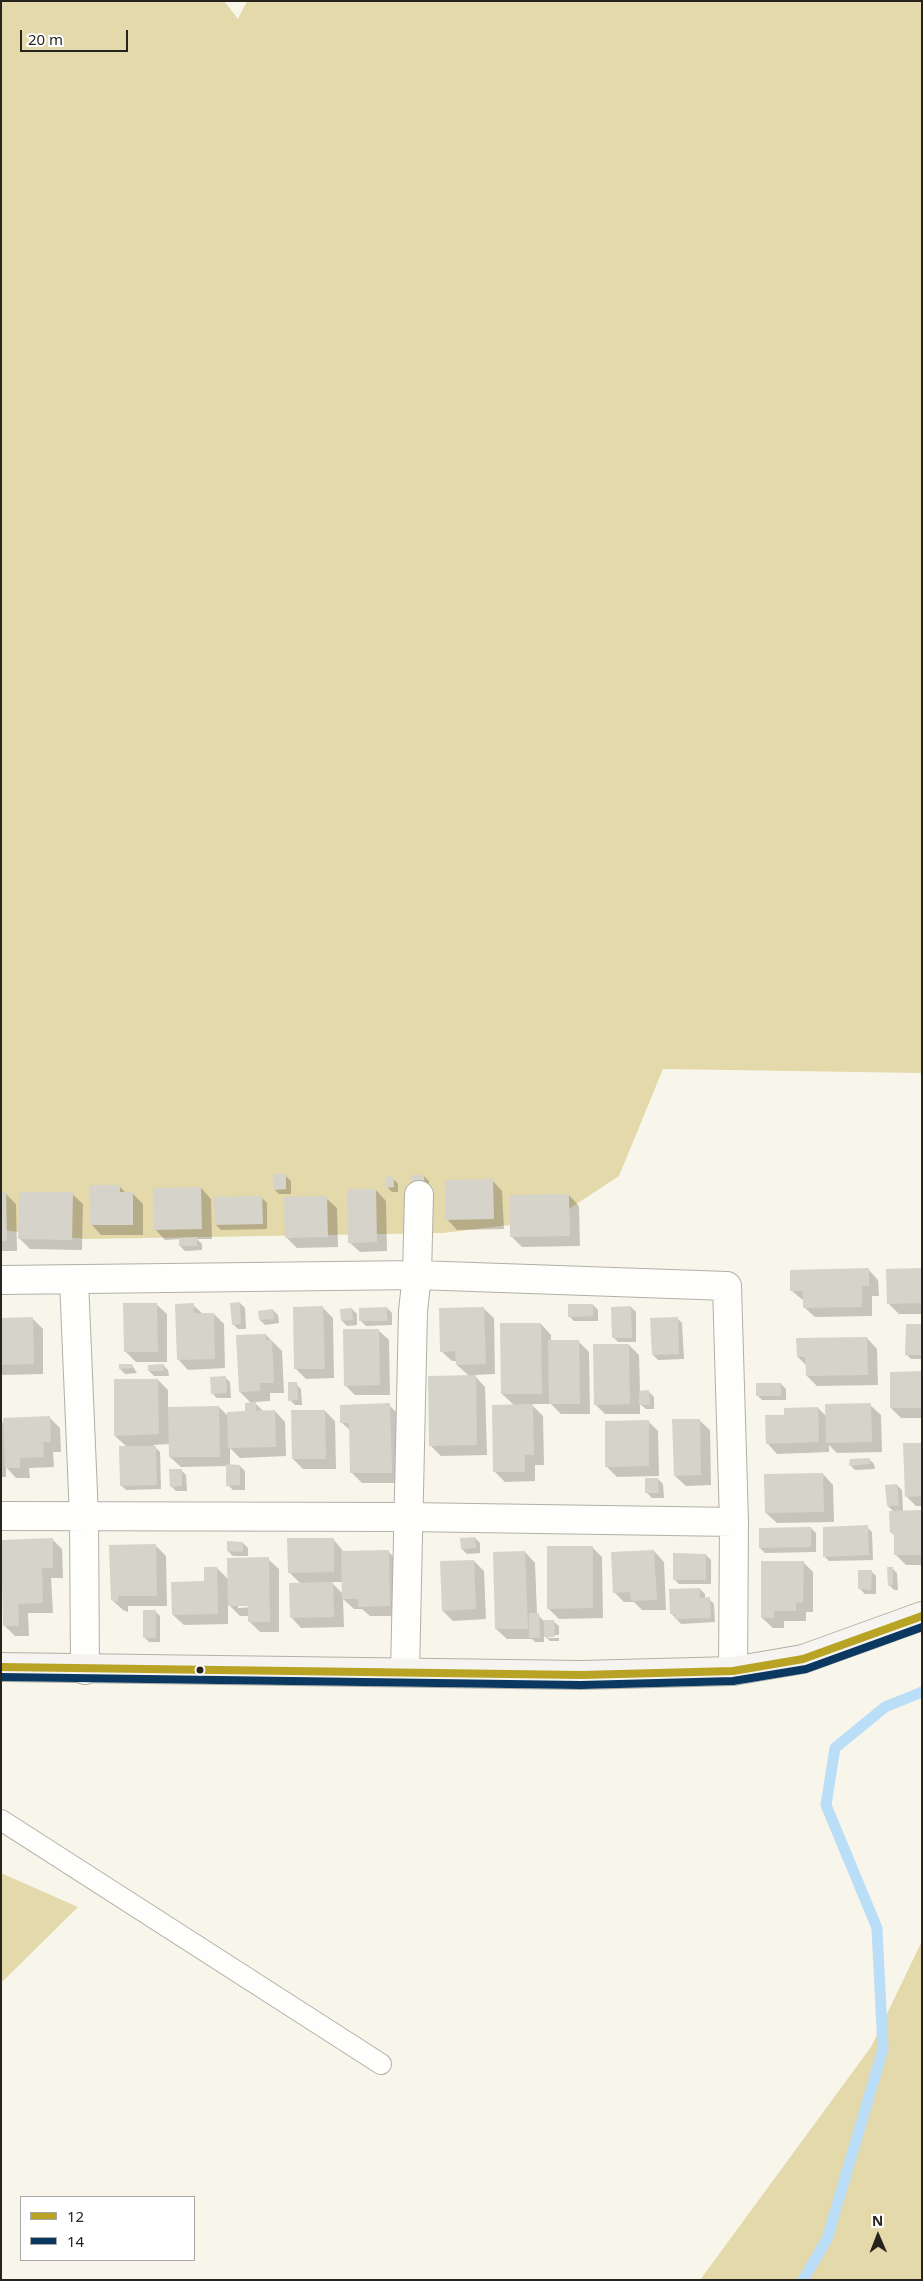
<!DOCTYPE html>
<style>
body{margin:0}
#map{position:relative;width:923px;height:2281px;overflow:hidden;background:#f8f6ea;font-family:"Noto Sans",sans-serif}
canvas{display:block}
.frame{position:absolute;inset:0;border:2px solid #26241c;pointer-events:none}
.legend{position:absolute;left:20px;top:2196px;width:175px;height:65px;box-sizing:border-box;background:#fff;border:1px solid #a8a7a4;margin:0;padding:6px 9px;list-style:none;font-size:15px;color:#26241c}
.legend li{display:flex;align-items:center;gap:10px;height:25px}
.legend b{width:25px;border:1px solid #a8a7a4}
.north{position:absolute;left:853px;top:2211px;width:50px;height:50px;-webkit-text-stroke:4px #fff;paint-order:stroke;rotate:359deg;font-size:14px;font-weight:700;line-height:20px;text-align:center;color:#26241c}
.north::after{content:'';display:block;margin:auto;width:18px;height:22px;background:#26241c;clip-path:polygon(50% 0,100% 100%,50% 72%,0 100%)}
.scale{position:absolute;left:20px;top:30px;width:108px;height:22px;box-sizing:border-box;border:2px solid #26241c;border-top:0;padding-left:6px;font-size:15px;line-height:18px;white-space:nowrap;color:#26241c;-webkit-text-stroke:4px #fff;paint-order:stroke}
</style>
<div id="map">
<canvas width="923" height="2281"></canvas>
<div class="frame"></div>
<ul class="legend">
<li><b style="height:6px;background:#b8a324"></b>12</li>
<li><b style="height:6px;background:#0b3861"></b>14</li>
</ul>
<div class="north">N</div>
<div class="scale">20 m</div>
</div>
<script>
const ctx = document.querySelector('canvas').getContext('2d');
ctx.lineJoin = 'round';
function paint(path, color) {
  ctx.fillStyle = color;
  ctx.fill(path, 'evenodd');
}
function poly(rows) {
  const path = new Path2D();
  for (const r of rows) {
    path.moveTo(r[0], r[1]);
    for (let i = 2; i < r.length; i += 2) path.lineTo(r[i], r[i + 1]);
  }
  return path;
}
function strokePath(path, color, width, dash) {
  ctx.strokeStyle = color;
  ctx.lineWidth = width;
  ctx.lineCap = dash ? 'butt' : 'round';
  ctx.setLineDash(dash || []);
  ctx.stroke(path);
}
paint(poly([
 [1,1,224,1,238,19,247,1,922,1,922,1073,663,1069,619,1176,552,1220,443,1233,86,1239,1,1230],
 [1,1873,78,1907,1,1983],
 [922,1941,922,2280,700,2280,871,2047]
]), '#e4d9aa');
paint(poly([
 [286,1176,291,1181,291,1194,279,1194,274,1189],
 [424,1176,429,1181,429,1197,413,1193],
 [393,1178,398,1184,398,1192,392,1192,387,1187],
 [492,1180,502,1191,504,1229,457,1230,447,1219],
 [119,1186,126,1193,132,1193,143,1204,143,1235,101,1235,91,1224],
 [201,1188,211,1199,212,1239,197,1239,202,1244,202,1250,185,1251,180,1246,180,1239,165,1240,155,1229],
 [376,1190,386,1201,387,1251,360,1252,349,1242],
 [1,1194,6,1194,16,1204,17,1251,1,1251],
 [72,1194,83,1204,82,1250,30,1249,20,1239],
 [569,1195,579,1206,580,1246,522,1247,512,1237],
 [262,1198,267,1203,267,1229,221,1230,216,1225],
 [326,1198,337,1208,338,1247,297,1248,286,1237],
 [868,1269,878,1280,879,1296,872,1296,872,1316,815,1317,804,1307,804,1301,792,1291],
 [922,1269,922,1314,899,1314,889,1304],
 [240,1303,245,1308,246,1329,238,1329,233,1324],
 [156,1304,167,1314,167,1362,136,1362,126,1352],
 [193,1305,203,1314,214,1314,224,1324,225,1368,188,1370,178,1359],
 [593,1305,598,1310,598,1321,574,1321,569,1316],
 [631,1307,636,1312,636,1342,618,1342,613,1337],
 [323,1308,333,1318,334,1378,306,1379,296,1369],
 [387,1308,392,1313,392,1325,366,1326,361,1321],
 [483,1308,494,1318,495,1374,474,1375,485,1387,487,1455,441,1456,431,1446,469,1376,457,1365,457,1361,452,1361,441,1351],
 [352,1309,357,1314,357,1325,347,1326,342,1321],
 [273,1310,278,1315,279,1323,265,1325,260,1320],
 [677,1318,682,1323,684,1359,658,1360,653,1355],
 [1,1319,33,1319,43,1329,43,1374,1,1375],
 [541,1324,551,1335,551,1341,578,1341,589,1352,590,1414,561,1414,551,1404,531,1404,543,1416,544,1465,535,1465,535,1481,505,1482,495,1472,515,1406,502,1394],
 [922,1325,922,1359,911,1359,906,1354],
 [378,1330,389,1340,390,1395,355,1395,345,1385],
 [266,1335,282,1351,284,1393,270,1393,270,1401,254,1402,264,1412,275,1411,285,1422,286,1456,240,1458,230,1448,230,1466,240,1466,245,1471,245,1490,233,1490,228,1485,228,1466,181,1467,170,1457,170,1444,153,1445,160,1452,161,1489,126,1490,121,1485,127,1447,115,1436,158,1380,168,1390,168,1408,219,1407,228,1416,246,1412,252,1404,240,1392],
 [867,1338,877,1349,878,1385,817,1386,807,1376,807,1366,798,1357],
 [629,1345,639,1355,640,1392,649,1392,654,1397,654,1409,646,1409,640,1404,640,1414,605,1414,595,1404],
 [132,1365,137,1373,125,1374,120,1369],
 [163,1365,168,1370,169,1376,154,1376,149,1371],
 [922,1373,922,1418,901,1418,891,1408],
 [225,1377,230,1382,231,1398,217,1398,212,1393],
 [296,1384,301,1389,302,1405,295,1405,290,1400],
 [781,1384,786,1389,786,1400,762,1400,757,1395],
 [389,1405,399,1415,402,1483,362,1483,352,1473,351,1431,341,1422],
 [870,1405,881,1415,882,1452,837,1453,829,1445,829,1452,777,1454,767,1443,786,1416,818,1408,827,1417],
 [325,1411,335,1421,336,1469,303,1469,293,1459],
 [49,1417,60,1428,61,1452,53,1452,54,1467,29,1468,30,1478,16,1478,6,1467,6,1477,1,1477,1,1421,4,1424],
 [699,1420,710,1430,711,1485,686,1486,675,1476],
 [648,1421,658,1431,659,1476,617,1477,607,1467],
 [922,1444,922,1506,916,1506,906,1496],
 [869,1459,874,1464,875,1469,855,1470,850,1465],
 [181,1470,186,1475,187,1491,176,1491,171,1486],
 [823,1474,833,1485,834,1522,777,1523,766,1513],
 [658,1479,663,1484,664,1498,652,1498,647,1493],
 [897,1485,902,1490,903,1511,922,1511,922,1565,906,1565,896,1555,895,1536,891,1532,894,1512,888,1506],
 [867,1527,872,1532,873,1560,829,1561,824,1556],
 [811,1528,816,1533,816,1552,765,1553,760,1548],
 [475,1538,480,1543,480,1553,467,1554,462,1549],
 [52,1539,62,1549,63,1578,51,1578,53,1613,28,1613,29,1636,15,1636,4,1625],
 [333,1539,344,1552,388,1551,398,1562,399,1616,370,1616,362,1609,354,1609,343,1599,344,1627,301,1628,291,1617,301,1584,289,1572],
 [331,1582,343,1582,343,1594],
 [243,1543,248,1548,248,1556,233,1556,228,1551],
 [156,1546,166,1556,167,1606,128,1606,128,1612,123,1610,112,1600],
 [592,1547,602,1557,603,1618,559,1619,548,1608],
 [654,1551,664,1562,666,1610,642,1610,634,1602,624,1602,614,1592],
 [525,1552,535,1563,537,1614,544,1621,553,1621,559,1626,559,1635,548,1635,548,1638,559,1638,559,1641,550,1641,544,1635,544,1642,535,1642,532,1639,507,1639,496,1629],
 [706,1555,711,1560,711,1584,679,1584,674,1579],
 [268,1559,279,1569,279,1632,260,1632,250,1622,250,1616,240,1616,228,1604,228,1624,184,1625,173,1615,217,1568,229,1580],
 [238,1605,255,1605,255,1607,238,1608],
 [474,1561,484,1571,486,1619,453,1621,443,1611],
 [803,1562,813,1572,813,1612,806,1612,806,1621,784,1621,784,1628,773,1628,762,1618],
 [892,1568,897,1573,898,1590,894,1590,889,1585],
 [871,1571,876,1576,876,1594,865,1594,860,1589],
 [700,1589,705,1594,705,1599,709,1599,714,1604,715,1622,681,1624,671,1613],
 [155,1611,160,1616,160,1642,149,1642,144,1637]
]), '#0003');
strokePath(poly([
 [803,2280,827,2239,883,2049,877,1928,826,1805,835,1748,885,1707,922,1692]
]), '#badef7', 11);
paint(poly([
 [273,1174,286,1174,286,1189,273,1190],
 [411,1175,424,1175,425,1192,412,1193],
 [385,1177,394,1177,394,1187,386,1188],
 [493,1179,494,1219,445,1220,445,1180],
 [89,1185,120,1185,120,1192,133,1192,133,1225,90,1225],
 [201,1187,202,1229,154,1230,153,1188],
 [347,1189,376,1189,377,1242,348,1243],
 [1,1192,6,1192,7,1241,1,1241],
 [19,1192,73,1192,72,1240,18,1239],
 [569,1194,570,1236,510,1237,510,1195],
 [262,1196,263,1224,215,1225,214,1197],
 [327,1196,328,1237,285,1238,284,1197],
 [197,1237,197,1246,179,1246,179,1238],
 [869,1268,869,1286,862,1286,862,1307,803,1308,803,1291,790,1291,790,1270],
 [922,1268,922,1303,887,1304,886,1269],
 [240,1302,241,1324,232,1325,230,1303],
 [123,1303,157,1303,158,1352,124,1352],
 [194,1303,194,1313,214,1313,215,1359,177,1360,175,1304],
 [568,1304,593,1304,593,1316,568,1317],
 [323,1306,325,1369,294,1369,293,1307],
 [631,1306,632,1338,612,1338,611,1307],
 [387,1307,387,1321,359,1321,359,1308],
 [484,1307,486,1364,456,1365,455,1351,440,1352,439,1308],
 [352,1308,353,1320,341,1321,340,1309],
 [273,1309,274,1319,259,1320,258,1311],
 [33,1317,34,1364,1,1365,1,1318],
 [678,1317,679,1354,652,1355,650,1318],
 [500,1323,541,1323,542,1394,501,1394],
 [906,1324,922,1324,922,1355,905,1355],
 [343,1329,379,1329,380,1385,344,1386],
 [266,1334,266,1340,272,1340,274,1383,260,1383,260,1391,239,1392,236,1335],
 [867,1337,868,1375,806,1376,805,1357,797,1357,796,1338],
 [548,1340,579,1340,580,1404,549,1404],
 [593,1344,629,1344,630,1404,594,1405],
 [119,1364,132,1364,133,1368,119,1369],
 [164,1364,164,1371,148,1371,148,1365],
 [922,1371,922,1408,890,1408,890,1372],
 [476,1375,477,1445,429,1446,428,1376],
 [226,1376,227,1393,211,1394,210,1377],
 [114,1379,158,1379,159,1434,114,1436],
 [288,1382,297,1382,298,1400,288,1401],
 [756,1383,781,1383,781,1396,756,1396],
 [649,1390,650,1405,639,1405,639,1391],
 [256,1402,256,1411,275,1410,276,1447,228,1448,227,1412,245,1411,245,1403],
 [390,1403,392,1473,350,1473,349,1423,340,1423,340,1405],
 [871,1403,872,1442,826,1443,825,1404],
 [533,1404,534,1455,525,1455,525,1472,493,1472,492,1405],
 [219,1406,220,1457,169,1457,168,1407],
 [818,1407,819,1442,766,1444,765,1415,784,1415,784,1408],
 [291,1410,325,1410,326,1459,292,1459],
 [50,1416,51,1442,43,1442,44,1457,20,1458,20,1468,5,1468,3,1418],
 [672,1419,700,1419,701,1475,674,1476],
 [649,1420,649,1466,605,1467,605,1421],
 [903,1443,922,1443,922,1496,905,1497],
 [119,1446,156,1446,157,1485,120,1486],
 [870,1458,870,1464,849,1466,850,1459],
 [226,1464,240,1465,240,1485,226,1486],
 [169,1469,182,1469,182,1486,170,1487],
 [823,1473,824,1512,765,1513,764,1474],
 [645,1478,658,1478,659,1493,645,1493],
 [897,1484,899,1506,887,1506,885,1485],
 [922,1510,922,1555,894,1555,894,1533,890,1533,889,1511],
 [868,1525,869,1555,823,1557,823,1527],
 [811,1527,811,1547,759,1548,759,1528],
 [475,1537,476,1548,461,1549,460,1538],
 [53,1538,53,1568,42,1568,43,1603,18,1604,19,1626,3,1626,1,1540],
 [287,1538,334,1538,334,1572,288,1573],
 [227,1541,243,1542,243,1552,227,1551],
 [156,1544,157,1596,118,1596,118,1602,111,1600,109,1545],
 [547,1546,593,1546,593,1608,547,1609],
 [389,1550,390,1606,358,1607,358,1599,342,1599,341,1551],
 [654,1550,657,1600,631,1601,630,1592,613,1593,611,1552],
 [525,1551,528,1629,495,1629,493,1552],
 [673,1553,706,1554,706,1580,673,1580],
 [269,1557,270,1622,248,1622,248,1606,228,1606,227,1558],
 [474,1560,476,1609,442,1611,440,1561],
 [761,1561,804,1561,803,1602,796,1603,796,1611,774,1611,774,1618,761,1618],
 [204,1567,217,1567,218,1614,172,1615,171,1582,204,1581],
 [887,1567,893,1567,893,1585,888,1586],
 [858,1570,872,1570,871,1590,858,1589],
 [333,1582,334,1617,290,1618,289,1583],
 [700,1588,700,1598,710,1597,711,1618,675,1619,676,1614,670,1614,669,1589],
 [143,1610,156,1610,156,1638,143,1638],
 [529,1613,539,1613,540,1638,529,1638],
 [544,1620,554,1620,555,1637,544,1637]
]), '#d5d3ca');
const service = poly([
 [1,1820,381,2064]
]);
const minor = poly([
 [1,1280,417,1275,727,1286,734,1522,733,1671],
 [74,1280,84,1517,85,1670],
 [1,1516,408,1517,734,1522],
 [405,1672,413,1311,417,1275,419,1195]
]);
const secondary = poly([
 [1,1667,581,1675,733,1671,803,1659,922,1616]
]);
strokePath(service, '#b2b0a6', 22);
strokePath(minor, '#b2b0a6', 30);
strokePath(secondary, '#b2b0a6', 30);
strokePath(service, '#fefefc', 20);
strokePath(minor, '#fefefc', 28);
strokePath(secondary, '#f5f4f0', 28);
strokePath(poly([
 [1,1667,581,1675,733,1671,803,1659,922,1616]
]), '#b8a324', 8);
strokePath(poly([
 [1,1677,581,1685,733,1681,806,1669,922,1627]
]), '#0b3861', 8);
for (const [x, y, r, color] of [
 [200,1670,4.5,"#26241c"]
]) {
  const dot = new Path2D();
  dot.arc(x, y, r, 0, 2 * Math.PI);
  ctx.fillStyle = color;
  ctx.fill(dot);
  strokePath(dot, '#fff', 2);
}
</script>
